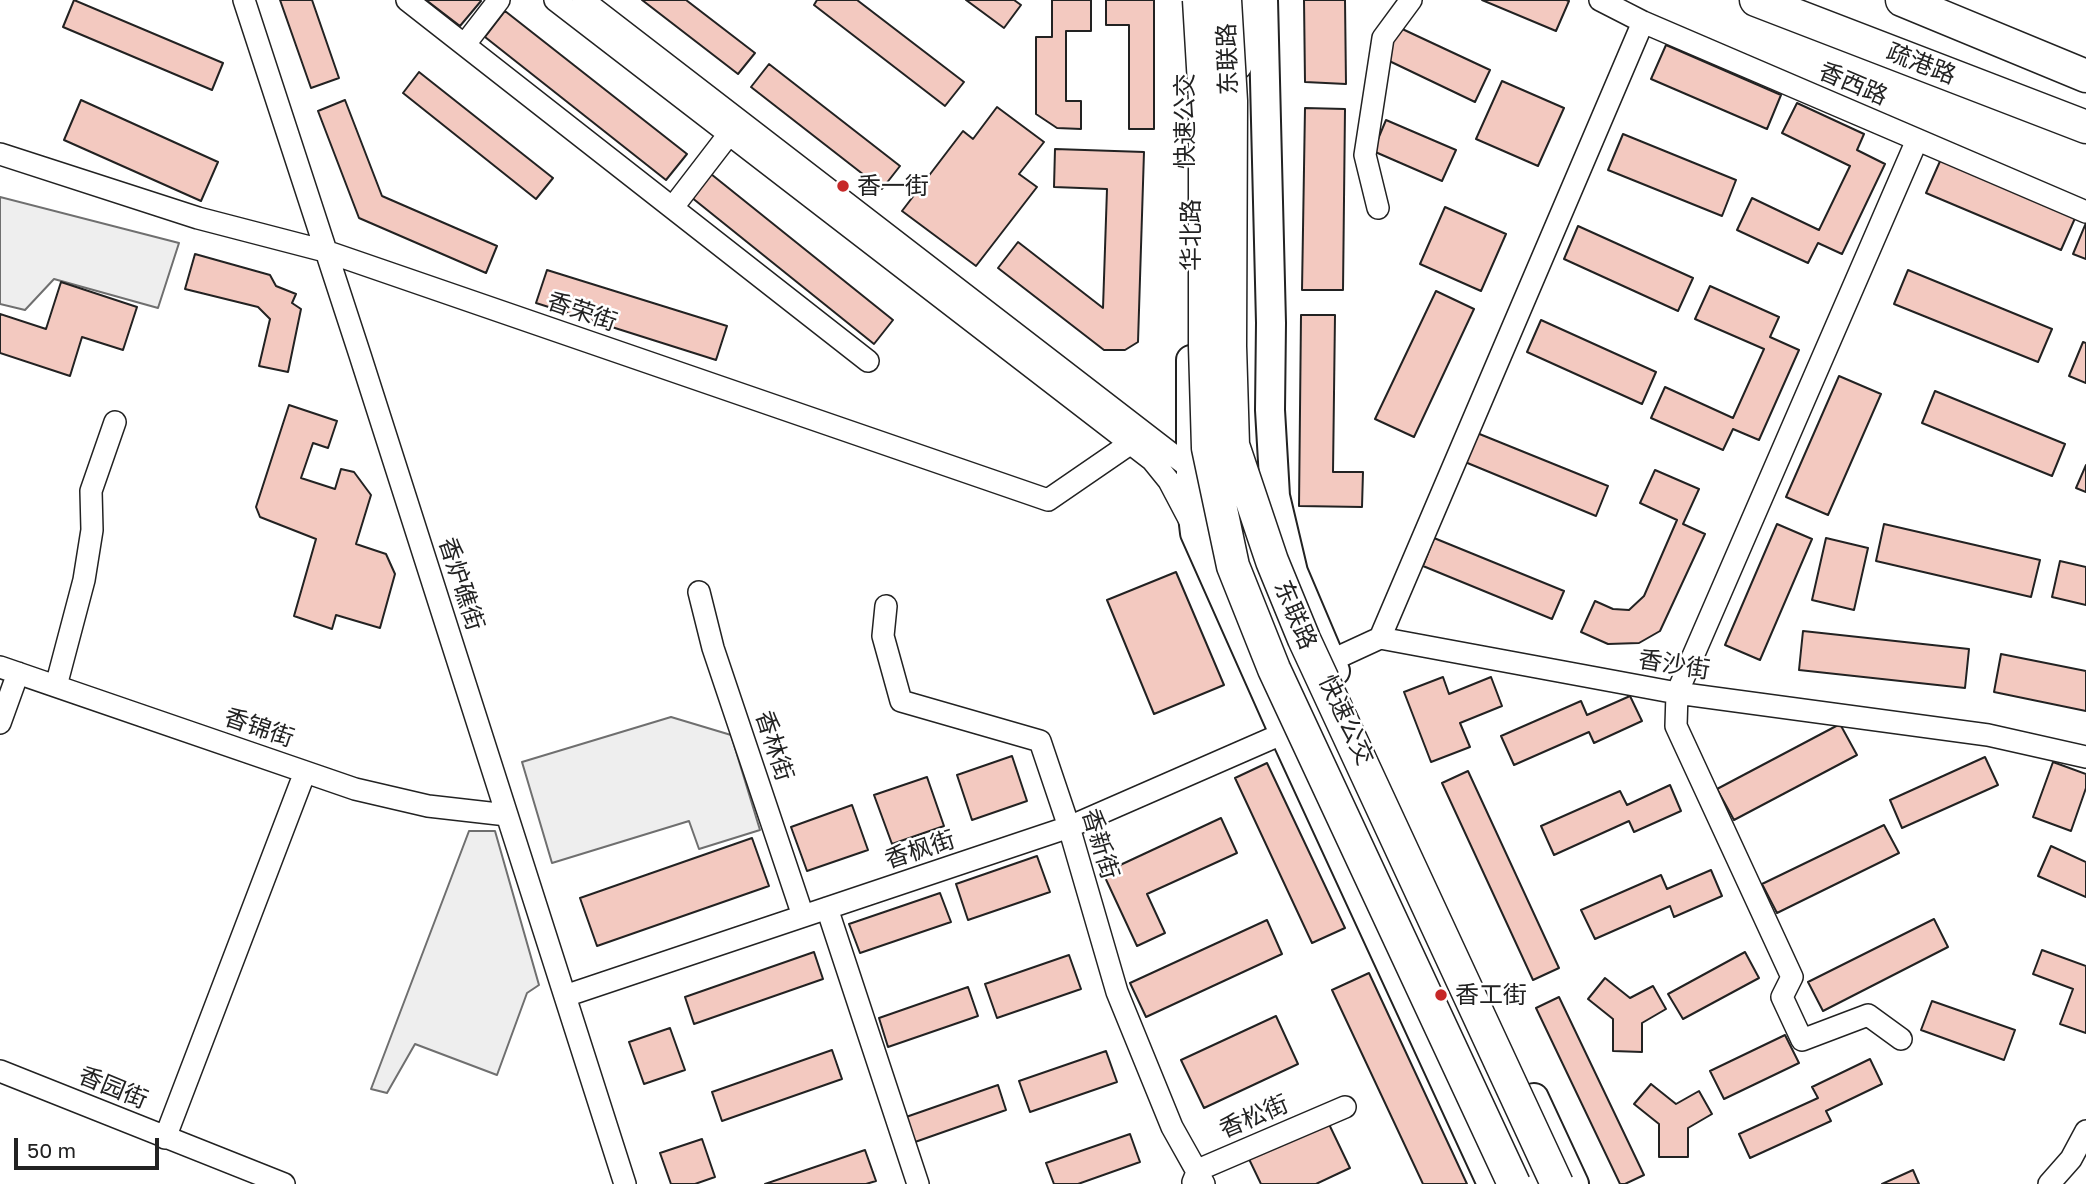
<!DOCTYPE html>
<meta charset="utf-8">
<style>
body{margin:0}
#map{position:relative;width:2086px;height:1184px;overflow:hidden;background:#fff;font-family:"Golos Text",sans-serif}
canvas{display:block}
.scale{position:absolute;left:14px;top:1138px;width:145px;height:32px;box-sizing:border-box;border:4px solid #222;border-top:0;padding-left:9px;font-size:21px;line-height:24px;white-space:nowrap;color:#222;-webkit-text-stroke:5px #fff;paint-order:stroke}
</style>
<div id="map">
<canvas width="2086" height="1184"></canvas>
<div class="scale">50 m</div>
</div>
<script>
const ctx = document.querySelector('canvas').getContext('2d');
ctx.lineJoin = 'round';
function paint(path, color) {
  ctx.fillStyle = color;
  ctx.fill(path, 'evenodd');
}
function poly(rows) {
  const path = new Path2D();
  for (const r of rows) {
    path.moveTo(r[0], r[1]);
    for (let i = 2; i < r.length; i += 2) path.lineTo(r[i], r[i + 1]);
  }
  return path;
}
function strokePath(path, color, width, dash) {
  ctx.strokeStyle = color;
  ctx.lineWidth = width;
  ctx.lineCap = dash ? 'butt' : 'round';
  ctx.setLineDash(dash || []);
  ctx.stroke(path);
}
function drawText(font, color, halo, rows, align = 'center') {
  ctx.font = font + ' "Golos Text","Noto Sans SC",sans-serif';
  ctx.lineWidth = 5;
  ctx.setLineDash([]);
  ctx.textBaseline = 'middle';
  ctx.strokeStyle = halo;
  ctx.fillStyle = color;
  for (const [text, x, y, turn = 0] of rows) {
    ctx.save();
    ctx.translate(x, y);
    ctx.rotate((+turn || 0) * Math.PI / 180);
    ctx.textAlign = isNaN(turn) ? turn : align;
    if (halo) ctx.strokeText(text, 0, 0);
    ctx.fillText(text, 0, 0);
    ctx.restore();
  }
}
const green = poly([
 [0,197,179,243,158,308,54,279,25,310,0,304,0,197],
 [671,717,731,735,760,830,699,849,689,821,552,863,522,762,671,717],
 [469,831,495,831,539,985,527,993,497,1075,415,1044,387,1093,371,1089,469,831]
]);
paint(green, '#eee');
strokePath(green, '#6f6f6f', 2);
const building = poly([
 [74,0,223,63,212,90,63,27,74,0],
 [280,0,312,0,339,78,311,88,280,0],
 [426,0,480,0,481,1,460,26,426,0],
 [642,0,686,0,755,53,738,74,642,0],
 [817,0,857,0,964,82,945,106,814,5,817,0],
 [966,0,1014,0,1021,5,1004,28,966,0],
 [1052,0,1091,0,1091,31,1066,31,1066,101,1081,101,1081,129,1057,128,1036,114,1036,37,1052,37,1052,0],
 [1106,0,1154,0,1154,129,1129,129,1129,25,1106,25,1106,0],
 [1304,0,1345,0,1346,84,1305,82,1304,0],
 [1482,0,1566,0,1569,1,1556,31,1482,0],
 [505,11,687,154,666,180,485,37,505,11],
 [1398,27,1490,70,1475,102,1383,58,1398,27],
 [1666,45,1781,95,1767,129,1651,79,1666,45],
 [769,64,900,166,882,189,751,87,769,64],
 [419,72,553,178,536,199,403,93,419,72],
 [1502,81,1564,108,1538,166,1476,139,1502,81],
 [81,100,218,162,201,201,64,140,81,100],
 [345,100,382,196,497,246,486,273,359,218,318,111,345,100],
 [1797,103,1864,134,1857,150,1885,164,1842,254,1818,243,1808,263,1737,230,1752,198,1819,230,1850,166,1782,133,1797,103],
 [997,107,1044,142,1019,174,1037,187,976,266,902,211,963,131,973,139,997,107],
 [1305,108,1345,109,1343,290,1302,290,1305,108],
 [1386,120,1456,150,1442,181,1373,151,1386,120],
 [1623,134,1736,180,1722,216,1608,170,1623,134],
 [1055,149,1144,152,1138,342,1125,350,1104,350,998,268,1018,242,1103,308,1107,189,1054,187,1055,149],
 [1941,159,2076,216,2061,250,1926,193,1941,159],
 [711,174,893,320,874,344,691,197,711,174],
 [1445,207,1506,234,1481,291,1420,264,1445,207],
 [2086,223,2086,259,2073,254,2086,223],
 [1578,226,1693,278,1678,311,1564,259,1578,226],
 [195,254,270,275,276,286,296,294,292,303,301,309,288,372,259,366,270,319,258,307,185,289,195,254],
 [547,270,727,326,716,360,536,303,547,270],
 [1908,270,2052,329,2038,362,1894,304,1908,270],
 [61,282,137,307,123,350,82,337,70,376,0,353,0,314,46,329,61,282],
 [1710,286,1779,317,1770,337,1799,350,1759,440,1733,429,1723,450,1651,418,1665,387,1733,418,1764,349,1695,319,1710,286],
 [1436,291,1474,309,1414,437,1375,419,1436,291],
 [1301,315,1335,315,1333,472,1363,472,1362,507,1299,506,1301,315],
 [1541,320,1656,372,1642,404,1527,352,1541,320],
 [2083,342,2086,343,2086,383,2069,376,2083,342],
 [1839,376,1881,394,1828,515,1786,497,1839,376],
 [1935,391,2065,444,2052,476,1922,423,1935,391],
 [289,405,337,421,328,448,313,443,301,478,335,489,341,469,354,472,371,495,356,544,386,554,395,574,380,628,336,615,332,629,294,616,316,539,260,517,256,507,289,405],
 [1477,433,1608,486,1596,516,1465,462,1477,433],
 [2086,465,2086,492,2076,488,2086,465],
 [1655,470,1699,489,1683,524,1705,534,1660,631,1639,643,1608,644,1581,632,1595,601,1613,609,1629,610,1644,596,1677,520,1640,503,1655,470],
 [1777,524,1812,539,1760,660,1725,645,1777,524],
 [1884,524,2040,560,2031,597,1876,561,1884,524],
 [1434,538,1564,591,1552,619,1423,566,1434,538],
 [1826,538,1868,548,1854,610,1812,600,1826,538],
 [2060,561,2086,567,2086,605,2052,597,2060,561],
 [1176,572,1224,685,1154,714,1107,600,1176,572],
 [1803,631,1969,649,1965,688,1799,670,1803,631],
 [2001,654,2086,671,2086,711,1994,692,2001,654],
 [1443,677,1449,694,1491,677,1502,706,1460,723,1470,747,1431,762,1404,692,1443,677],
 [1630,696,1642,721,1594,743,1589,732,1514,765,1501,736,1581,701,1587,715,1630,696],
 [1840,724,1857,755,1734,820,1717,789,1840,724],
 [1012,756,1027,801,972,820,957,775,1012,756],
 [1985,757,1998,785,1902,828,1890,800,1985,757],
 [2053,762,2086,774,2086,788,2071,831,2033,817,2053,762],
 [1267,763,1345,928,1312,943,1235,778,1267,763],
 [1468,771,1559,968,1533,980,1442,783,1468,771],
 [927,777,944,826,892,844,874,795,927,777],
 [1670,785,1681,811,1634,832,1629,821,1554,855,1541,826,1620,791,1627,805,1670,785],
 [852,805,868,850,807,871,791,827,852,805],
 [1221,818,1237,853,1147,894,1165,933,1137,946,1103,873,1221,818],
 [1884,825,1899,853,1777,913,1762,884,1884,825],
 [752,838,769,886,597,946,580,898,752,838],
 [2051,846,2086,862,2086,897,2038,876,2051,846],
 [1037,856,1050,892,968,920,956,884,1037,856],
 [1711,870,1722,896,1674,917,1670,906,1595,939,1581,910,1661,875,1667,889,1711,870],
 [940,893,951,922,860,953,849,924,940,893],
 [1934,919,1948,947,1823,1011,1808,982,1934,919],
 [1267,920,1282,954,1146,1017,1130,983,1267,920],
 [2042,950,2086,966,2086,1033,2060,1024,2073,989,2033,974,2042,950],
 [814,952,823,979,694,1024,685,997,814,952],
 [1745,952,1759,978,1683,1019,1668,994,1745,952],
 [1069,955,1081,989,997,1018,985,984,1069,955],
 [1369,973,1467,1184,1423,1184,1332,990,1369,973],
 [1605,978,1630,998,1653,986,1666,1009,1642,1023,1642,1052,1613,1051,1613,1019,1588,999,1605,978],
 [968,987,978,1016,888,1047,879,1018,968,987],
 [1559,997,1644,1175,1625,1184,1620,1184,1536,1008,1559,997],
 [1932,1001,2015,1030,2004,1060,1921,1030,1932,1001],
 [1276,1016,1298,1064,1204,1108,1181,1060,1276,1016],
 [670,1028,685,1070,644,1084,629,1042,670,1028],
 [1785,1035,1799,1063,1724,1099,1710,1071,1785,1035],
 [832,1050,842,1079,722,1121,712,1092,832,1050],
 [1106,1051,1117,1082,1030,1112,1019,1081,1106,1051],
 [1870,1059,1882,1084,1826,1111,1831,1121,1750,1158,1739,1134,1818,1098,1812,1087,1870,1059],
 [1651,1084,1676,1104,1699,1091,1712,1114,1688,1128,1688,1157,1659,1157,1659,1124,1634,1104,1651,1084],
 [998,1085,1006,1110,915,1142,906,1117,998,1085],
 [1327,1120,1350,1168,1316,1184,1261,1184,1248,1157,1327,1120],
 [1130,1134,1140,1162,1078,1184,1054,1184,1046,1163,1130,1134],
 [702,1139,715,1177,695,1184,671,1184,660,1153,702,1139],
 [865,1150,876,1181,866,1184,765,1184,865,1150],
 [1913,1170,1919,1184,1882,1184,1913,1170]
]);
paint(building, '#f3c9c0');
strokePath(building, '#222', 2);
const minor = poly([
 [244,0,360,355,625,1184],
 [407,0,868,361],
 [555,0,1152,460,1169,481,1189,519],
 [583,0,1199,475],
 [1600,0,1643,22,2086,212],
 [465,44,499,0],
 [0,154,198,218,325,251,1048,500,1131,443],
 [673,207,736,125],
 [1378,208,1365,155,1383,38,1411,0],
 [1244,521,1260,581,1279,622],
 [699,592,713,648,803,916],
 [886,606,883,636,901,701,1040,741,1069,827,1117,992,1172,1127,1204,1184],
 [1266,611,1532,1184],
 [1380,638,1643,22],
 [0,667,355,789,428,806,507,815],
 [1317,667,1380,638,1677,693,1988,735,2086,757],
 [56,686,84,580,92,530,91,491,115,422],
 [0,723,18,673],
 [827,908,918,1184],
 [565,996,1069,827,1284,733],
 [1901,1039,1868,1015,1802,1040,1782,997,1792,977,1676,726,1677,693,1917,140],
 [0,1071,284,1184],
 [165,1138,305,772],
 [1193,1182,1198,1170,1345,1107],
 [2049,1184,2071,1159,2086,1131]
]);
const major = poly([
 [1263,0,1271,323,1270,410,1275,496,1293,572,1335,671],
 [1191,360,1191,499,1195,533,1284,733,1492,1184],
 [1534,1098,1574,1184]
]);
const highway = poly([
 [1756,0,2086,127],
 [1902,0,2086,76],
 [1236,64,1245,0]
]);
strokePath(minor, '#222', 24);
strokePath(major, '#222', 32);
strokePath(highway, '#222', 35);
strokePath(minor, '#fff', 21);
strokePath(major, '#fff', 28);
strokePath(highway, '#fff', 32);
const highwayBridge = poly([
 [1199,0,1205,101,1205,346,1208,448,1233,566,1274,669,1514,1184],
 [1225,0,1231,101,1230,346,1233,445,1272,561,1304,639,1557,1184]
]);
strokePath(highwayBridge, '#222', 35, []);
strokePath(highwayBridge, '#fff', 32);
for (const [x, y, r, color] of [
 [843,186,7,"#c62828"],
 [1441,995,7,"#c62828"]
]) {
  const dot = new Path2D();
  dot.arc(x, y, r, 0, 2 * Math.PI);
  ctx.fillStyle = color;
  ctx.fill(dot);
  strokePath(dot, '#fff', 2.5);
}
drawText('24px', '#222', '#fff', [
 ["东联路",1228,59,-92],
 ["疏港路",1921,64,21],
 ["香西路",1853,84,23],
 ["快速公交",1185,121,-90],
 ["华北路",1191,235,-90],
 ["香荣街",582,312,19],
 ["香炉礁街",461,584,72],
 ["东联路",1295,615,67],
 ["香沙街",1674,665,9],
 ["快速公交",1346,720,65],
 ["香锦街",259,728,19],
 ["香林街",774,746,72],
 ["香新街",1100,844,73],
 ["香枫街",920,850,-18],
 ["香园街",113,1088,22],
 ["香松街",1254,1117,-23]
]);
drawText('24px', '#222', '#fff', [
 ["香一街",857,186],
 ["香工街",1455,995]
], 'left');
</script>
